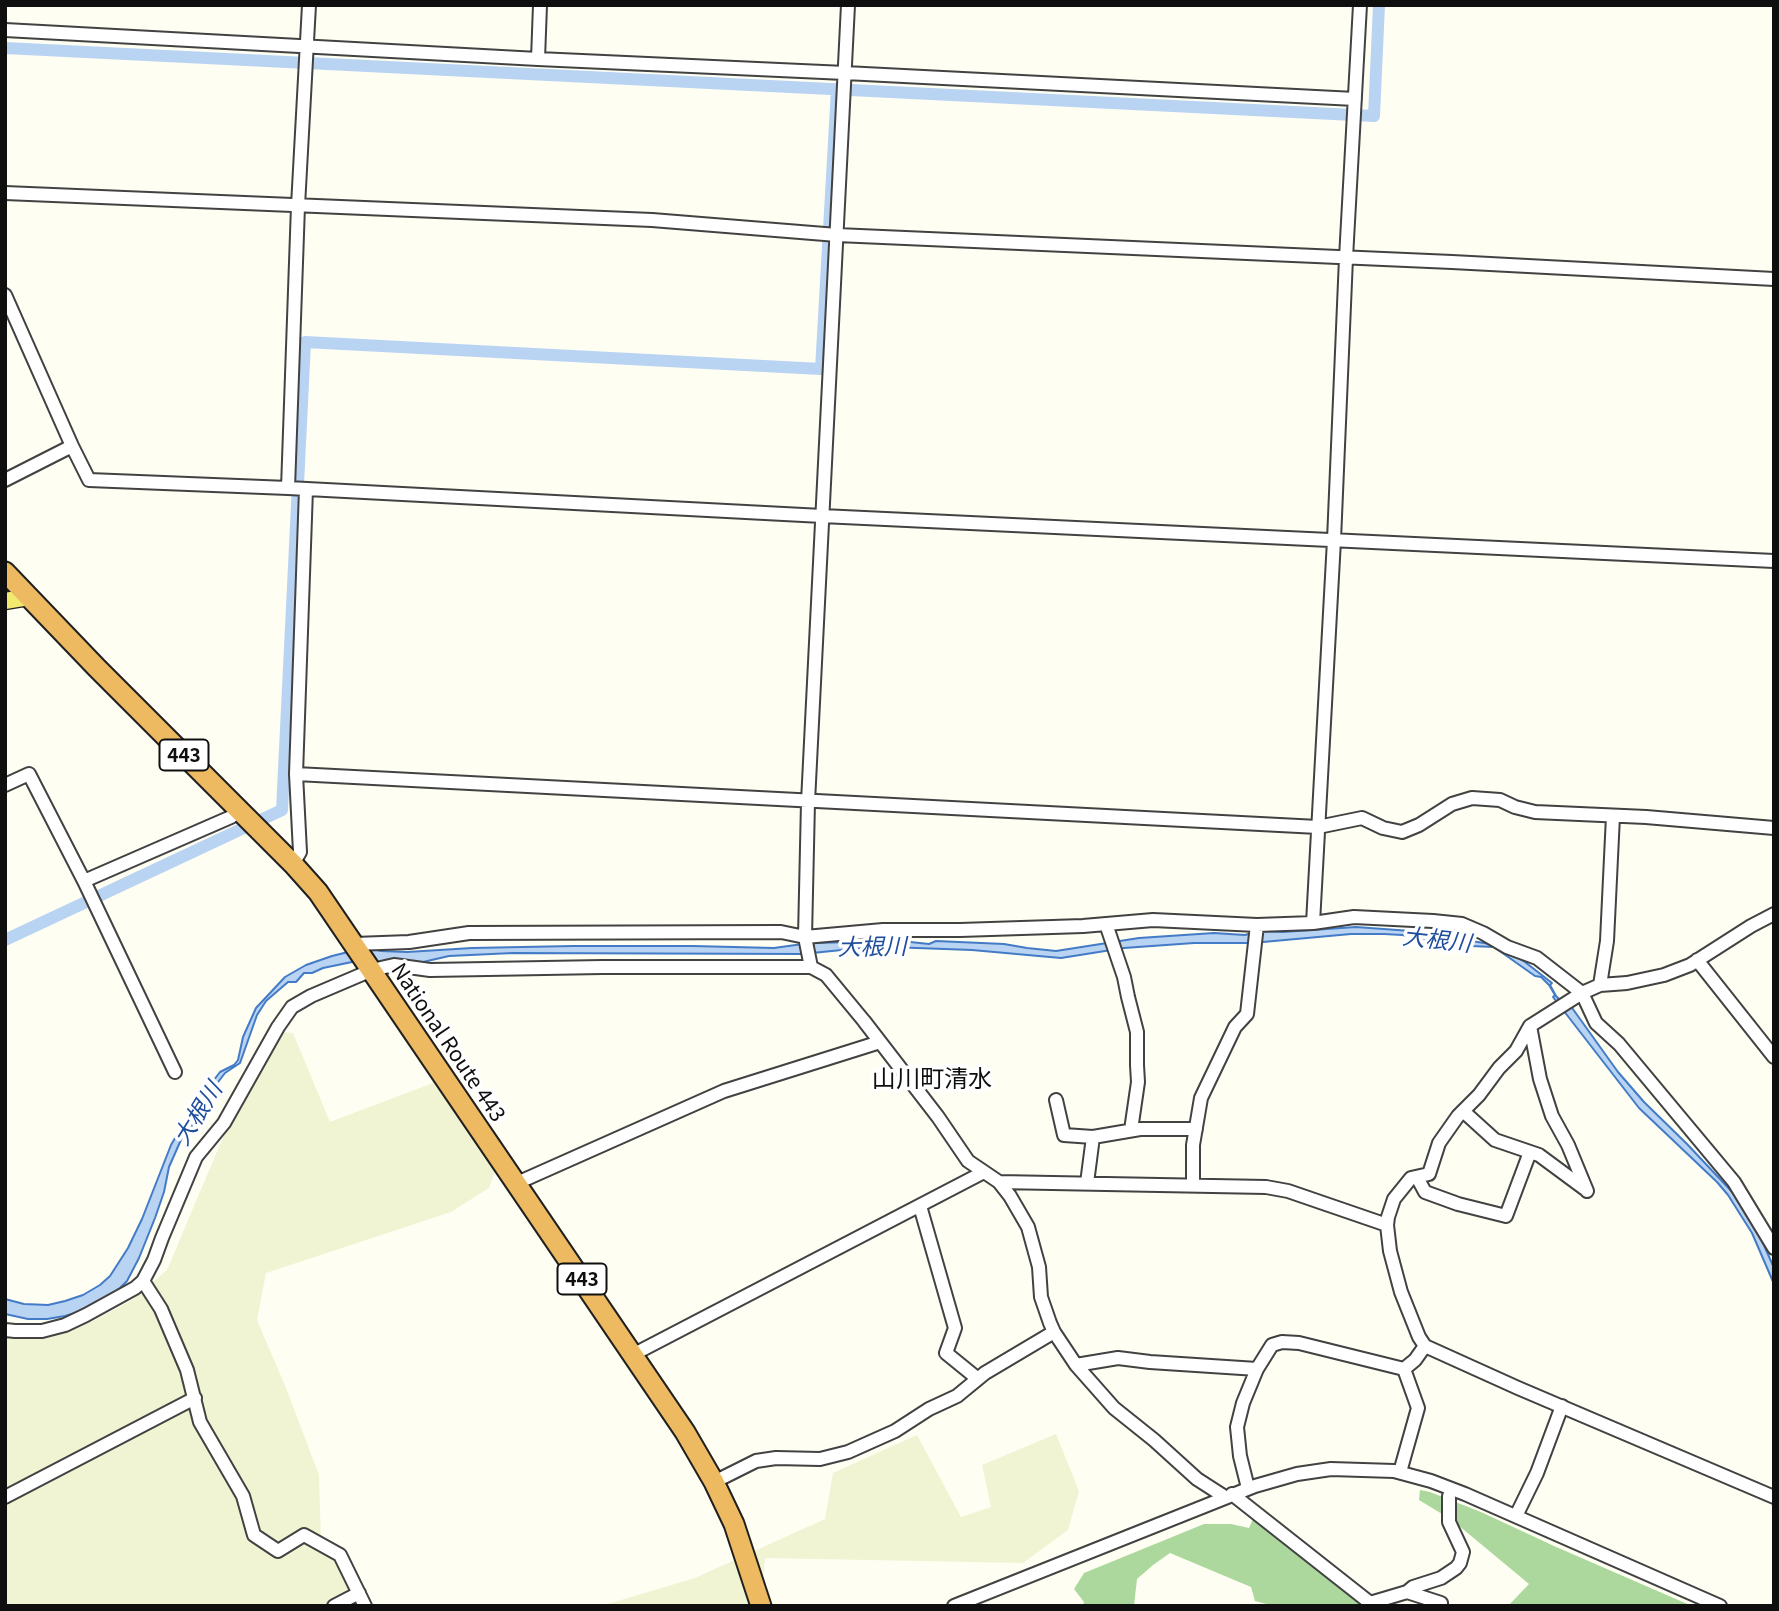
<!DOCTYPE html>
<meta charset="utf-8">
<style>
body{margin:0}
#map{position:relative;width:1779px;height:1611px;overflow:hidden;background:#fefef2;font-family:Georgia,serif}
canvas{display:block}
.frame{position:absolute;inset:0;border:7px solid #0f0f0f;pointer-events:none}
</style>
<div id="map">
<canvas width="1779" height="1611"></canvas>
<div class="frame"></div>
</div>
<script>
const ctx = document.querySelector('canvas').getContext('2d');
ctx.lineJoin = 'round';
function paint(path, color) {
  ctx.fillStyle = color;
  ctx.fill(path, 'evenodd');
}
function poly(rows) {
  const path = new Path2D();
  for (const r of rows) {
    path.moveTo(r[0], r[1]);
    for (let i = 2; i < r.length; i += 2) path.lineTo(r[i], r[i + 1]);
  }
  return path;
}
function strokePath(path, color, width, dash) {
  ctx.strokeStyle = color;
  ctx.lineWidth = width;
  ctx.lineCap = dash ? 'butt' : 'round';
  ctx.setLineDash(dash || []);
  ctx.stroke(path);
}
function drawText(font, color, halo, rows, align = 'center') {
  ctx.font = font + ' Georgia,"Noto Sans JP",serif';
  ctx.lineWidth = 7;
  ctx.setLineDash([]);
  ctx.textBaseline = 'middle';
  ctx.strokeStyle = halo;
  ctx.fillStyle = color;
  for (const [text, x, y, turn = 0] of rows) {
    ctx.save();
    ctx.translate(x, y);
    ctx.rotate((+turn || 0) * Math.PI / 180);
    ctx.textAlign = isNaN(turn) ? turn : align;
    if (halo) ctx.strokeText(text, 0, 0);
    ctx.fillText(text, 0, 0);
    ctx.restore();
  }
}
paint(poly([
 [268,1031,293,1033,330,1122,433,1083,498,1163,489,1188,451,1212,266,1273,257,1320,286,1388,319,1475,321,1544,337,1562,357,1606,5,1606,5,1329,91,1322,132,1300,167,1270],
 [1056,1434,1079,1491,1068,1530,1023,1563,765,1558,761,1606,601,1606,695,1578,825,1519,833,1473,917,1435,961,1517,991,1507,982,1465]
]), '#f1f4d3');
paint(poly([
 [1420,1490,1430,1492,1481,1512,1554,1546,1692,1606,1508,1606,1529,1584,1452,1520,1419,1500],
 [1253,1519,1369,1606,1274,1606,1255,1601,1251,1587,1170,1553,1153,1565,1137,1579,1134,1606,1083,1606,1084,1602,1074,1589,1084,1573,1204,1524,1231,1524,1249,1528]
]), '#add89d');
const water = poly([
 [1356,927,1411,931,1496,945,1525,962,1552,983,1550,985,1556,996,1562,1002,1570,1005,1618,1072,1644,1102,1687,1144,1735,1195,1760,1236,1774,1268,1774,1284,1752,1233,1728,1195,1717,1182,1639,1108,1553,997,1555,995,1549,985,1541,977,1535,976,1494,947,1471,946,1402,935,1384,934,1351,934,1252,943,1194,943,1124,948,1061,958,972,950,889,947,862,948,802,954,513,953,449,956,423,962,352,962,323,968,312,973,304,973,296,982,288,982,266,1001,257,1015,240,1063,225,1073,199,1107,191,1129,184,1133,169,1167,164,1192,155,1218,139,1258,127,1281,120,1288,102,1301,82,1311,65,1316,47,1319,28,1319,5,1314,5,1299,24,1304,48,1305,65,1301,83,1295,100,1285,110,1276,128,1248,142,1219,171,1145,192,1109,220,1072,234,1065,238,1060,243,1037,256,1008,285,977,306,965,332,956,348,952,372,949,381,951,407,952,472,948,573,946,693,946,774,948,810,943,901,941,929,944,936,941,1004,944,1027,948,1056,951,1139,938,1214,933,1245,935,1258,931,1283,932,1356,927]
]);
paint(water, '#b9d3f3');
strokePath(water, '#447bc7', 2);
strokePath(poly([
 [5,48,1374,116,1379,5],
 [5,940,282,810,305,342,821,369,837,89]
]), '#b9d3f3', 12);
const minor = poly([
 [5,30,538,59,845,73,1355,99],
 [538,59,540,5],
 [5,193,652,220,837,235,1452,262,1774,279],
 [5,295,72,446,89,480,288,488,822,516,1774,561],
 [5,480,72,446],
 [288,488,298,206,309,5],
 [296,774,1318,827,1362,818,1383,828,1402,832,1419,825,1452,804,1472,798,1500,800,1515,807,1535,812,1646,817,1774,828],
 [5,785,29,774,84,881,175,1072],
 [293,864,300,852,296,774,306,489],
 [84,881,231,817,240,810],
 [1774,914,1751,926,1690,965,1664,975,1627,983,1600,985,1582,993,1530,1026,1516,1051,1499,1068,1479,1095,1458,1116,1439,1143,1429,1174,1411,1178,1394,1199,1388,1217,1387,1225,1390,1251,1401,1292,1419,1337,1425,1346,1518,1388,1774,1497],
 [1313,923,1334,540,1346,258,1360,5],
 [1106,924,1124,977,1128,997,1137,1032,1137,1065,1138,1082,1131,1130],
 [355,944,409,942,469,933,781,932,805,937,883,930,960,930,1083,926,1153,920,1257,925,1313,923,1354,917,1433,921,1462,924,1483,933,1507,947,1537,958,1582,993,1596,1023,1619,1044,1734,1182,1774,1248],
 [1697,960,1774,1057],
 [811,967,805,937,808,802,848,5],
 [1600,985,1607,941,1613,816],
 [1530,1026,1540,1079,1552,1116,1568,1145,1587,1191],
 [1056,1100,1064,1135,1093,1137],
 [1463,1111,1495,1140,1539,1155,1585,1189],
 [1417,1177,1425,1192,1458,1204,1506,1216,1530,1152],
 [999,1182,1266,1187,1288,1191,1387,1225],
 [517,1183,724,1091,880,1042],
 [1087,1183,1093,1137,1140,1129,1196,1129],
 [1193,1185,1193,1145,1201,1098,1235,1027,1247,1014,1257,925],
 [920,1206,955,1328,946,1353,978,1379],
 [143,1281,161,1309,187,1370,200,1422,243,1496,254,1535,278,1551,304,1535,340,1555,365,1606],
 [5,1330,15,1331,42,1331,65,1325,86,1315,135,1288,143,1281,154,1260,162,1238,196,1157,224,1123,278,1027,292,1007,311,996,372,970,394,965,430,970,602,967,811,967,826,975,864,1021,938,1117,968,1161,999,1182,1010,1196,1028,1227,1039,1267,1041,1297,1050,1323,1054,1332,1076,1365,1114,1408,1154,1440,1197,1479,1225,1497],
 [640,1351,984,1172],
 [1076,1365,1118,1358,1150,1362,1257,1369],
 [1400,1472,1418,1408,1404,1369],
 [714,1482,756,1461,776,1458,820,1459,848,1452,895,1431,929,1409,957,1396,985,1373,1054,1332],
 [1248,1488,1240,1456,1237,1427,1243,1403,1257,1369,1272,1345,1282,1342,1299,1343,1404,1369,1415,1360,1425,1346],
 [1232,1494,1374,1606],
 [5,1497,195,1398],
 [1516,1516,1537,1473,1562,1406],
 [1407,1592,1441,1603],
 [1370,1603,1407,1592,1413,1587,1441,1578,1456,1568,1460,1563,1463,1552,1449,1522,1449,1496],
 [334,1606,359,1593],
 [954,1606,1255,1486,1297,1474,1331,1469,1394,1471,1431,1481,1465,1494,1720,1606]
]);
const major = poly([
 [5,601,29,597]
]);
const highway = poly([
 [5,572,97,668,293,864,318,892,685,1432,714,1482,734,1524,761,1606]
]);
strokePath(minor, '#424242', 16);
strokePath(major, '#202020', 19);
strokePath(highway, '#202020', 23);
strokePath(minor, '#fff', 12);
strokePath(major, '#f2e96f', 16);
strokePath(highway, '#edba62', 19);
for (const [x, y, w] of [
 [184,755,49],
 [582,1279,49]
]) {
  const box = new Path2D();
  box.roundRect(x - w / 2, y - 15.5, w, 31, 5);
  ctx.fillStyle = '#fff';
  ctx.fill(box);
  strokePath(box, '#0f0f0f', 2);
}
drawText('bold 19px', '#0f0f0f', null, [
 ["443",184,755],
 ["443",582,1279]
]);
drawText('21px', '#0f0f0f', '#fff', [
 ["National Route 443",449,1042,56]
]);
drawText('italic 23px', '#1e4e9c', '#fff', [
 ["大根川",1437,939,6],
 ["大根川",872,946,-1],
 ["大根川",197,1113,-58]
]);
drawText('24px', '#0f0f0f', '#fff', [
 ["山川町清水",932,1078]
]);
</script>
